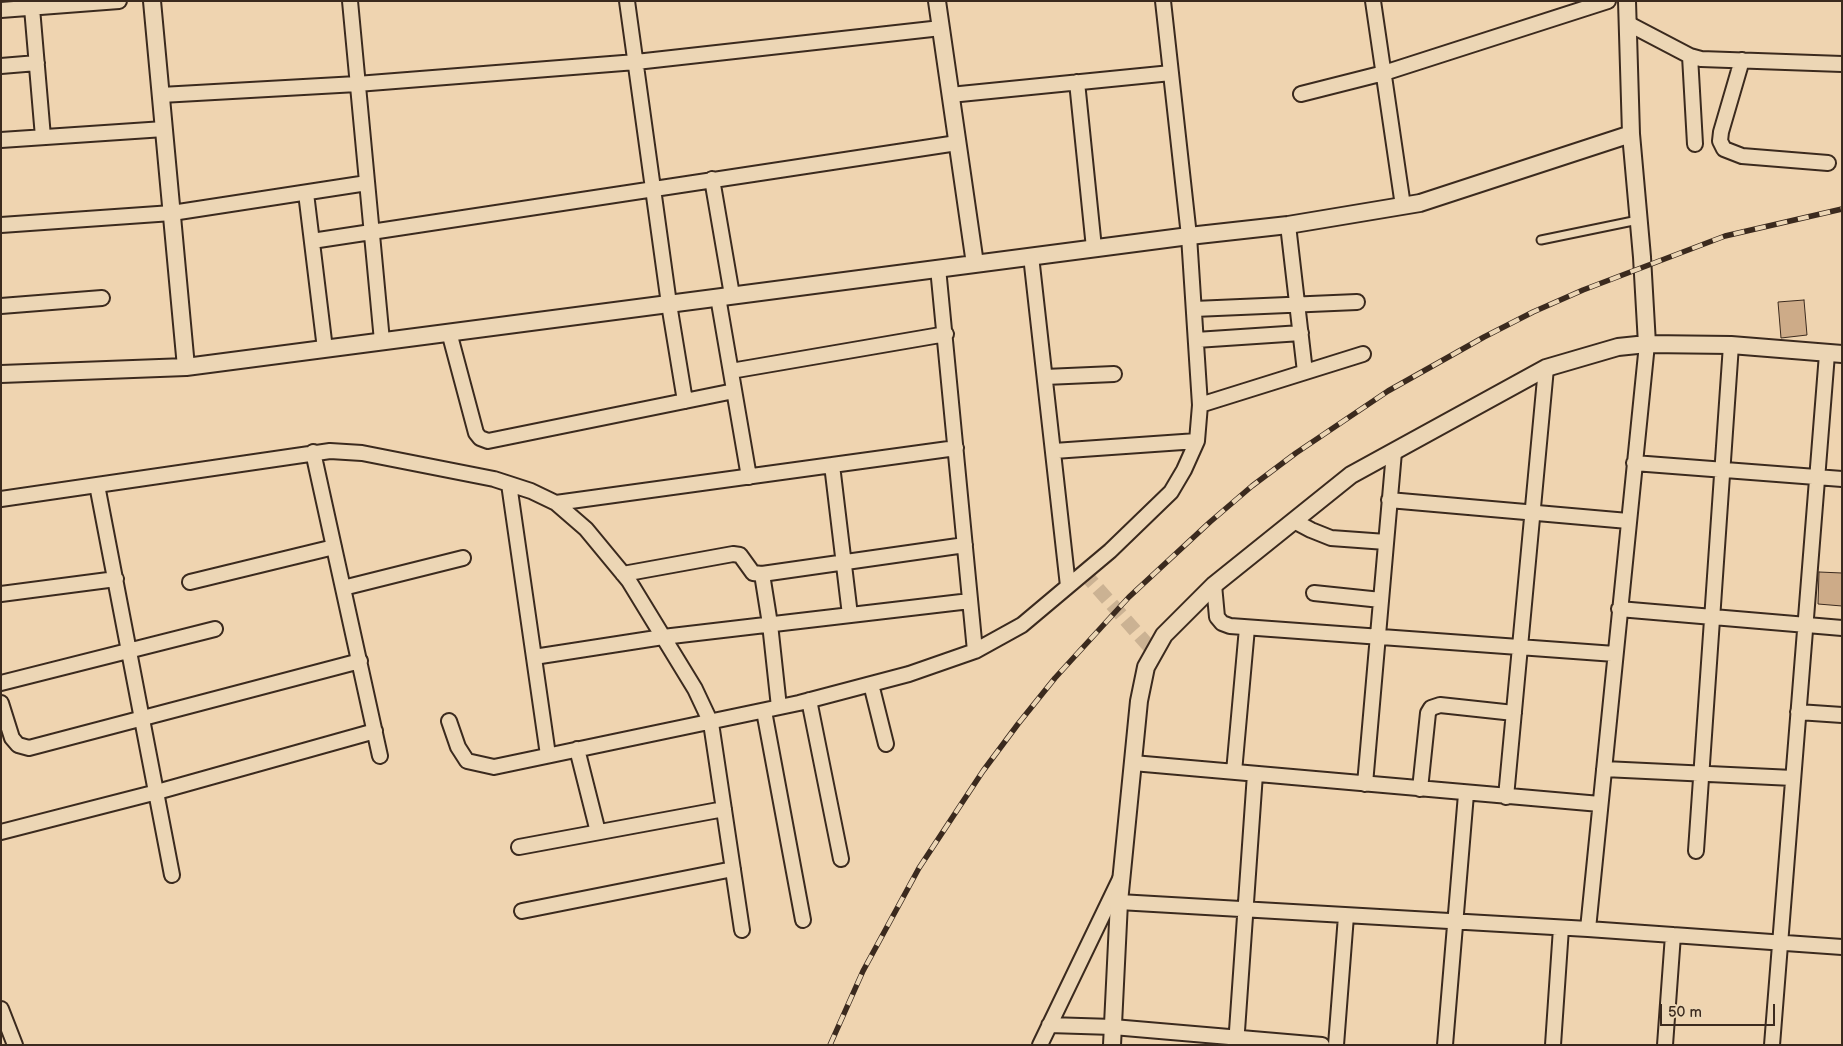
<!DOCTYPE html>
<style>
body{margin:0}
#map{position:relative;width:1843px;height:1046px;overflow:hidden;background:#efd4b0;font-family:"Balsamiq Sans",sans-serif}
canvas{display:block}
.frame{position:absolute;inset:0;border:2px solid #3b2a1e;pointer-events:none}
.scale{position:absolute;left:1660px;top:1004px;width:115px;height:22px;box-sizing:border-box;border:2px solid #3b2a1e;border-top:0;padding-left:6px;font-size:15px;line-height:18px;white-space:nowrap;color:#3b2a1e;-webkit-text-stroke:4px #ecd6b5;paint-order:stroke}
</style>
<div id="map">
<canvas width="1843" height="1046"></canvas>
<div class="frame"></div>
<div class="scale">50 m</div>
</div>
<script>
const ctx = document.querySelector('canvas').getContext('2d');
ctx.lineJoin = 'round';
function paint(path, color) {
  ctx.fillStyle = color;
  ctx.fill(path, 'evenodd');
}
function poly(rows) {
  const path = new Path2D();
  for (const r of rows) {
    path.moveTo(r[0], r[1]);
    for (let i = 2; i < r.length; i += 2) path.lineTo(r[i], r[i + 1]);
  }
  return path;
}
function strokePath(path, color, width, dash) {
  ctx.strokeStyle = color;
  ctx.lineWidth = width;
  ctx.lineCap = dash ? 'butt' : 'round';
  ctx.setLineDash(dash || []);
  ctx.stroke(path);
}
const building = poly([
 [1804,300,1807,335,1781,338,1778,302,1804,300],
 [1819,572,1842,573,1842,606,1818,604,1819,572]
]);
paint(building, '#cdab88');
strokePath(building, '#3b2a1e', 1);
strokePath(poly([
 [1084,573,1154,652]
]), '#cbb293', 14, [14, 7]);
const service = poly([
 [1541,240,1638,220]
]);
const minor = poly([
 [350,1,382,341],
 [627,1,669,304,685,401],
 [1373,1,1403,206],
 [32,8,43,137],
 [1,10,119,1],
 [1627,23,1690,56,1701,59,1842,64],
 [1690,56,1695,144],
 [1742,60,1721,132,1720,141,1724,149,1742,156,1828,163],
 [1,66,37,63],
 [1077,82,1094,248],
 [1301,94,1384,73,1608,1],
 [161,95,357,84,636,62,941,28],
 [950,95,1171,73],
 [1,140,164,129],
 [712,179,732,295],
 [306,193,325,349],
 [1,225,172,213,367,183],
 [1288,225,1305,372],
 [312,241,957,143],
 [1031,256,1068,586],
 [938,268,975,651],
 [718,297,749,477],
 [1,306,102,298],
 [1194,309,1357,302],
 [449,332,476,433,480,438,488,441,734,391],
 [1196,340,1301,333],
 [731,371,946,334],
 [1045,377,1114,374],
 [1200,405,1363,354],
 [1054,451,1197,441],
 [313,452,380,756],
 [1634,463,1842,479],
 [832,465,850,615],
 [509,484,548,755],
 [97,485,172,875],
 [1,499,330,451,362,453,494,479,531,491,556,503,586,529,629,581,695,689,711,723,742,930],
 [1389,500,1628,521],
 [556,503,956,448],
 [1294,521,1311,530,1331,538,1386,542],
 [623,574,733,554,740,555,753,573,762,574,965,545],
 [762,574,770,624,779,707],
 [190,582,334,547],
 [1214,585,1217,617,1222,623,1230,626,1615,654],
 [343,588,463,558],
 [1314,593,1381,600],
 [1,594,116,579],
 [1619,609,1842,628],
 [534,657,663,637,970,601],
 [1,683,215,629],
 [871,684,886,744],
 [809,700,841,859],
 [1,703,12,738,18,745,29,748,360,661],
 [764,711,803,920],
 [1798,712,1842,715],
 [449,721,458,747,467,761,494,767,799,703,909,674,975,651,1022,625,1110,551,1171,492,1184,470,1197,441,1200,405,1189,236,1163,1],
 [577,749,598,832],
 [1133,763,1600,804],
 [1604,769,1793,778],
 [1234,772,1247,628],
 [1365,784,1394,452],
 [1420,789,1428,713,1431,708,1440,705,1514,713],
 [1506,797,1546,368],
 [1,832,157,792,375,731],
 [519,847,724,809],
 [1696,851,1731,345],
 [1119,902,1588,929,1842,947],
 [522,911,733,869],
 [1588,929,1647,344],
 [1,1009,15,1045],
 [1049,1025,1113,1027,1322,1045],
 [1040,1045,1120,879],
 [1236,1045,1255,774],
 [1336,1045,1346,916],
 [1445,1045,1466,794],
 [1553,1045,1561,928],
 [1665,1045,1673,935],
 [1772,1045,1827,354]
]);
const tertiary = poly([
 [152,1,186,367],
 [937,1,975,264],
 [1627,1,1631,134,1642,257,1647,344],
 [1,374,186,367,1189,236,1288,225,1420,203,1631,134],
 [1112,1045,1119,902,1139,701,1146,667,1164,635,1214,585,1351,475,1546,368,1618,347,1647,344,1731,345,1842,354]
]);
strokePath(service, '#3b2a1e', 11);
strokePath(minor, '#3b2a1e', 18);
strokePath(tertiary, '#3b2a1e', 20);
strokePath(service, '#ecd6b5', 7);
strokePath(minor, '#ecd6b5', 14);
strokePath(tertiary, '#ecd6b5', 16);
const rail = poly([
 [830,1045,863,971,919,868,983,771,1018,724,1055,678,1129,597,1210,522,1252,486,1296,453,1388,391,1484,337,1533,312,1583,290,1725,236,1842,209]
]);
strokePath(rail, '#3b2a1e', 5.5);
strokePath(rail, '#ecd6b5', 4, [11]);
</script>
